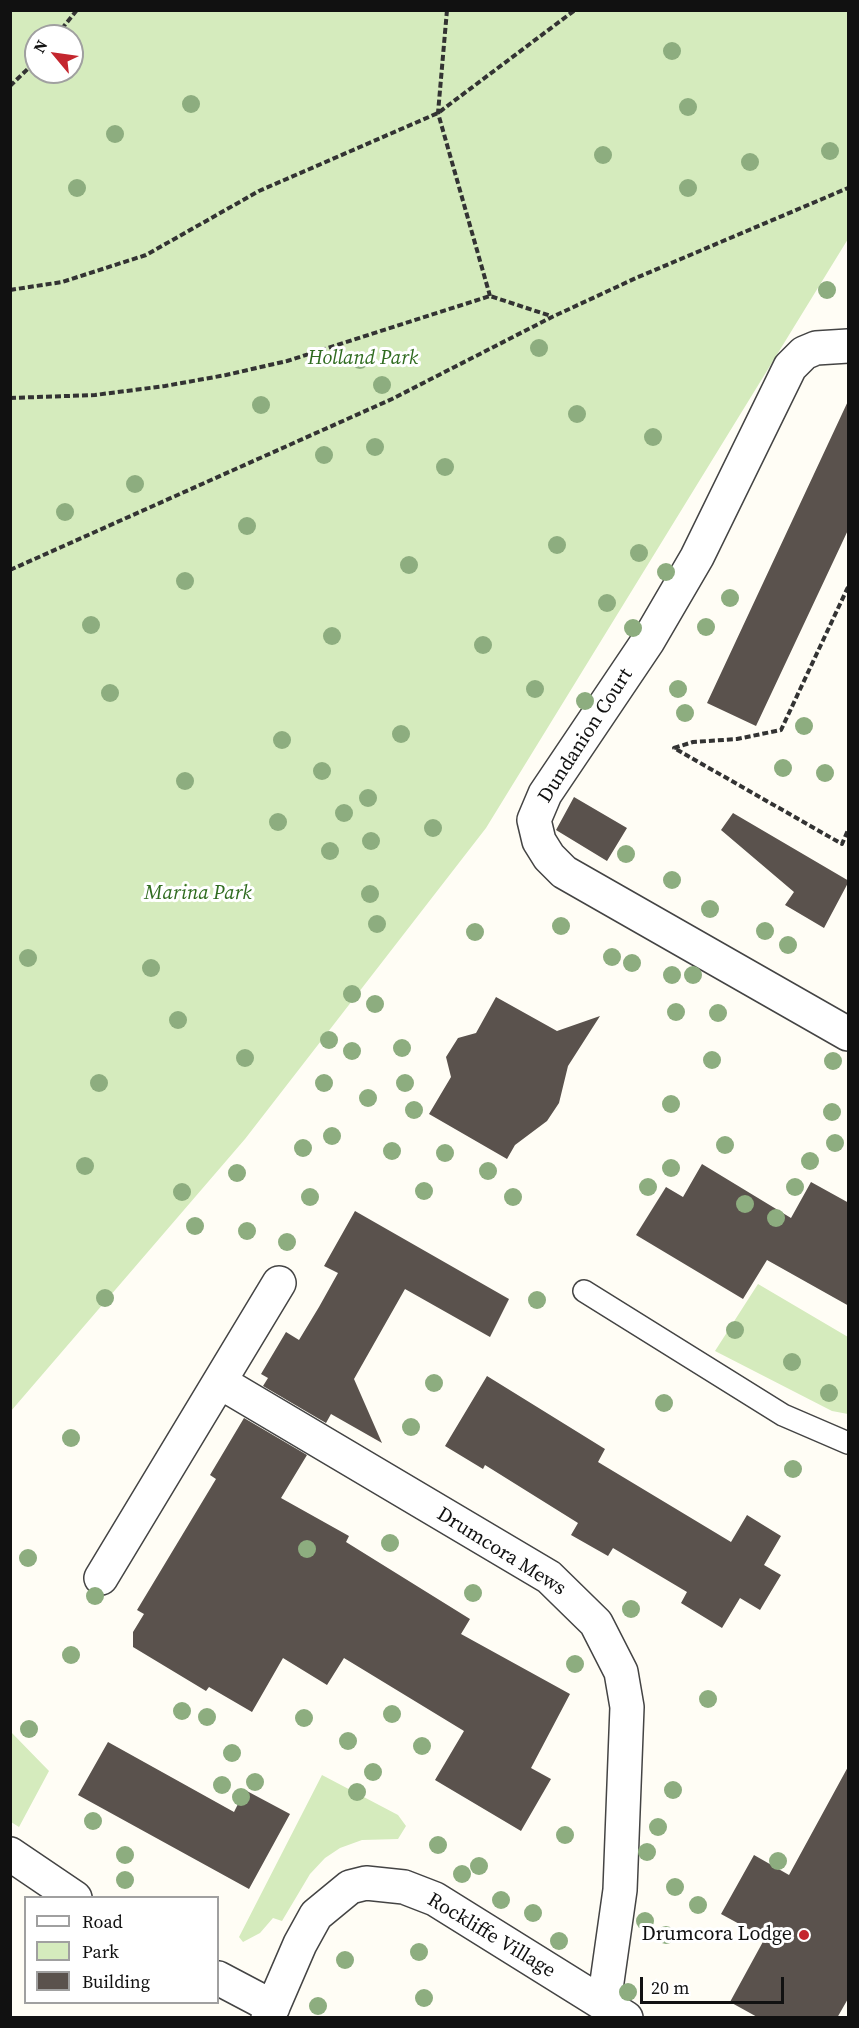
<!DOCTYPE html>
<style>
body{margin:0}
#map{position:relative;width:859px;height:2028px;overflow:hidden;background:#fffdf5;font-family:"Source Serif 4",serif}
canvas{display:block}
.frame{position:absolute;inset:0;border:12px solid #111;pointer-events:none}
.legend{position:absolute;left:24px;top:1896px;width:195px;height:108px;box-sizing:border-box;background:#fff;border:2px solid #a0a0a0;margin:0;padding:8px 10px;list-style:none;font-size:18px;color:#111}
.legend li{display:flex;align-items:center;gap:12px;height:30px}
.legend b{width:30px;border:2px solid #a0a0a0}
.north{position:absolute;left:24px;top:24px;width:60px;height:60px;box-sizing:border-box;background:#fff;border:2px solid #a0a0a0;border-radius:50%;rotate:299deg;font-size:16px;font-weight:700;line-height:24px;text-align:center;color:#111}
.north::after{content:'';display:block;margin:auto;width:21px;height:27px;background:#c4262e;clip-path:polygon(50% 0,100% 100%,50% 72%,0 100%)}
.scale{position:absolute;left:640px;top:1977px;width:144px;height:27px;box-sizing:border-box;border:3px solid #111;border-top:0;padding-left:8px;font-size:18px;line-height:21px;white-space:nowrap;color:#111;-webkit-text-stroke:4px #fff;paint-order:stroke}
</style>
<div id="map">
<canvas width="859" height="2028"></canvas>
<div class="frame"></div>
<ul class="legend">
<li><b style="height:8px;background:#fff"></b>Road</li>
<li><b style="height:16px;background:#d5ebbd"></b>Park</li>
<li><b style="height:16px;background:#5a524d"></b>Building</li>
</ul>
<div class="north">N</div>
<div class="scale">20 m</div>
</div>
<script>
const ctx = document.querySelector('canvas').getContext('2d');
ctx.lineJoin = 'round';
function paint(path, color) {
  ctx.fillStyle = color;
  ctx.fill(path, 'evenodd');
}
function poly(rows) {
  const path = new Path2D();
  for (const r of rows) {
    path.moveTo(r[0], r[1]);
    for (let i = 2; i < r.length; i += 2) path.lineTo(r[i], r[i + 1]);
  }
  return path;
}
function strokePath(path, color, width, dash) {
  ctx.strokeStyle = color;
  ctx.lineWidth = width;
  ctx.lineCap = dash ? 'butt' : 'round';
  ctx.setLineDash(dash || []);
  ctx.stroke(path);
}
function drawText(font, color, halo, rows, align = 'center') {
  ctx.font = font + ' "Source Serif 4",serif';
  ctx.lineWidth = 6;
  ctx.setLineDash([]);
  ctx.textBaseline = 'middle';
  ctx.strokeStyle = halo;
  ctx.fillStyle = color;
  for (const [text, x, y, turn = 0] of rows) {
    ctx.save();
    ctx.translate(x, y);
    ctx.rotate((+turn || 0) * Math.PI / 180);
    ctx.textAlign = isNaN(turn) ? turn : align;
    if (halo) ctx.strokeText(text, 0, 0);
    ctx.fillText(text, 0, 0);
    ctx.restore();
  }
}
paint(poly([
 [11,10,848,11,848,239,486,828,245,1139,11,1411],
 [36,36,72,36,72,72,36,72],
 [758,1284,848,1337,848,1414,832,1411,715,1351],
 [11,1732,49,1771,19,1827,11,1822],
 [322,1775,398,1815,406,1826,398,1839,362,1840,340,1848,325,1858,310,1874,282,1921,273,1918,260,1933,243,1942,239,1937]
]), '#d5ebbd');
paint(poly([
 [849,399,849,528,756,726,707,703],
 [574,797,627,828,607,861,556,830],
 [733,813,849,881,824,928,785,905,794,892,721,830],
 [496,997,557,1031,600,1016,568,1066,559,1103,547,1121,515,1145,507,1159,429,1114,451,1077,446,1057,458,1038,476,1033],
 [702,1164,791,1218,811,1182,849,1203,849,1306,767,1260,743,1299,636,1235,666,1187,683,1197],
 [355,1211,509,1299,490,1337,405,1289,354,1379,382,1443,331,1414,326,1423,263,1386,268,1378,261,1374,286,1332,299,1340,319,1307,338,1273,324,1266],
 [487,1376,605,1449,598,1462,731,1542,747,1515,781,1536,764,1565,781,1575,760,1610,740,1598,722,1628,681,1603,687,1592,613,1548,608,1556,571,1535,578,1523,485,1465,483,1469,445,1446],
 [244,1418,307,1455,281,1498,349,1536,346,1542,470,1619,461,1634,570,1694,531,1768,551,1779,521,1831,435,1780,464,1731,344,1658,327,1685,283,1658,252,1712,209,1687,206,1691,133,1647,133,1632,144,1614,137,1610,216,1479,210,1475],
 [108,1742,234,1812,245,1790,290,1814,249,1889,78,1795],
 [849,1765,849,1997,837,2018,759,2018,730,2002,765,1938,721,1914,754,1855,789,1875]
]), '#5a524d');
const service = poly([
 [584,1291,783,1415,848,1443]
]);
const minor = poly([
 [848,346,816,348,804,353,790,367,697,557,648,641,545,794,534,820,539,841,549,857,564,872,848,1034],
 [220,1382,549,1577,596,1623,621,1672,627,1707,620,1890,604,2003],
 [101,1578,279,1283],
 [10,1854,75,1898],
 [218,1978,273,2007],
 [268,2018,300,1944,316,1915,350,1887,366,1883,404,1887,435,1899,626,2018]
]);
strokePath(service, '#444', 24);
strokePath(minor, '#444', 36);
strokePath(poly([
 [447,10,438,113,490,296],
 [56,36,77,10],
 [10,86,36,61],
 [10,290,62,282,146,255,259,191,438,113,575,10],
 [10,398,95,395,165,386,226,375,287,361,490,296,551,316],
 [10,570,392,399,552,317,636,278,848,188],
 [848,587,781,730,737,739,693,742,674,748,842,844,848,830]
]), '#333', 4, [6, 3]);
strokePath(service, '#fff', 21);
strokePath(minor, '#fff', 33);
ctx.fillStyle = '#8dad7f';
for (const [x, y] of [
 [672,51],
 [191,104],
 [688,107],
 [115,134],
 [830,151],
 [603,155],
 [750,162],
 [77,188],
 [688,188],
 [827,290],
 [539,348],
 [360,360],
 [382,385],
 [261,405],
 [577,414],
 [653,437],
 [375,447],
 [324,455],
 [445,467],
 [135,484],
 [65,512],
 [247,526],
 [557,545],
 [639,553],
 [409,565],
 [666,572],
 [185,581],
 [730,598],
 [607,603],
 [91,625],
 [706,627],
 [633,628],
 [332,636],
 [483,645],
 [535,689],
 [678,689],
 [110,693],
 [585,701],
 [685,713],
 [804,726],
 [401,734],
 [282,740],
 [783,768],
 [322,771],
 [825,773],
 [185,781],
 [368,798],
 [344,813],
 [278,822],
 [433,828],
 [371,841],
 [330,851],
 [626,854],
 [672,880],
 [370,894],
 [710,909],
 [377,924],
 [561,926],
 [765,931],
 [475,932],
 [788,945],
 [612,957],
 [28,958],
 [632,963],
 [151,968],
 [672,975],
 [693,975],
 [352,994],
 [375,1004],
 [676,1012],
 [718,1013],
 [178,1020],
 [329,1040],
 [402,1048],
 [352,1051],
 [245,1058],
 [712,1060],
 [833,1061],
 [99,1083],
 [324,1083],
 [405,1083],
 [368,1098],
 [671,1104],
 [414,1110],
 [832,1112],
 [332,1136],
 [835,1143],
 [725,1145],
 [303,1148],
 [392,1151],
 [445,1153],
 [810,1161],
 [85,1166],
 [671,1168],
 [488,1171],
 [237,1173],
 [648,1187],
 [795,1187],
 [424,1191],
 [182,1192],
 [310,1197],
 [513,1197],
 [745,1204],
 [776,1218],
 [195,1226],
 [247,1231],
 [287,1242],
 [105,1298],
 [537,1300],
 [735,1330],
 [792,1362],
 [434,1383],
 [829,1393],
 [664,1403],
 [411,1427],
 [71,1438],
 [793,1469],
 [390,1543],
 [307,1549],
 [28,1558],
 [473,1593],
 [95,1596],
 [631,1609],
 [71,1655],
 [575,1664],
 [708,1699],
 [182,1711],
 [392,1714],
 [207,1717],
 [304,1718],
 [29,1729],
 [348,1741],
 [422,1746],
 [232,1753],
 [373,1772],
 [255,1782],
 [222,1785],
 [673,1790],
 [357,1792],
 [241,1797],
 [93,1821],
 [658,1827],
 [565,1835],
 [438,1845],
 [647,1852],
 [125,1855],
 [778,1861],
 [479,1866],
 [462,1874],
 [125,1880],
 [675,1887],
 [501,1900],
 [698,1905],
 [533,1913],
 [645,1921],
 [666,1935],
 [559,1941],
 [419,1952],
 [345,1960],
 [628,1992],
 [424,1998],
 [318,2006]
]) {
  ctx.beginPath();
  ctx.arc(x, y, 9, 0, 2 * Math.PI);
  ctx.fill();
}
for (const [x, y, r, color] of [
 [804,1935,6,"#c4262e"]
]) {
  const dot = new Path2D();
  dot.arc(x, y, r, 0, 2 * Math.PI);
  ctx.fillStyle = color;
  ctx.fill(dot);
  strokePath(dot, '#fff', 2);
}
drawText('italic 20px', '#2f6b1f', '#fff', [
 ["Holland Park",363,359],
 ["Marina Park",198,894]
]);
drawText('20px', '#111', '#fff', [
 ["Dundanion Court",586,736,-57],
 ["Drumcora Mews",501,1552,32],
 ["Rockliffe Village",491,1936,31]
]);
drawText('20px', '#111', '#fff', [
 ["Drumcora Lodge",792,1935]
], 'right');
</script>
